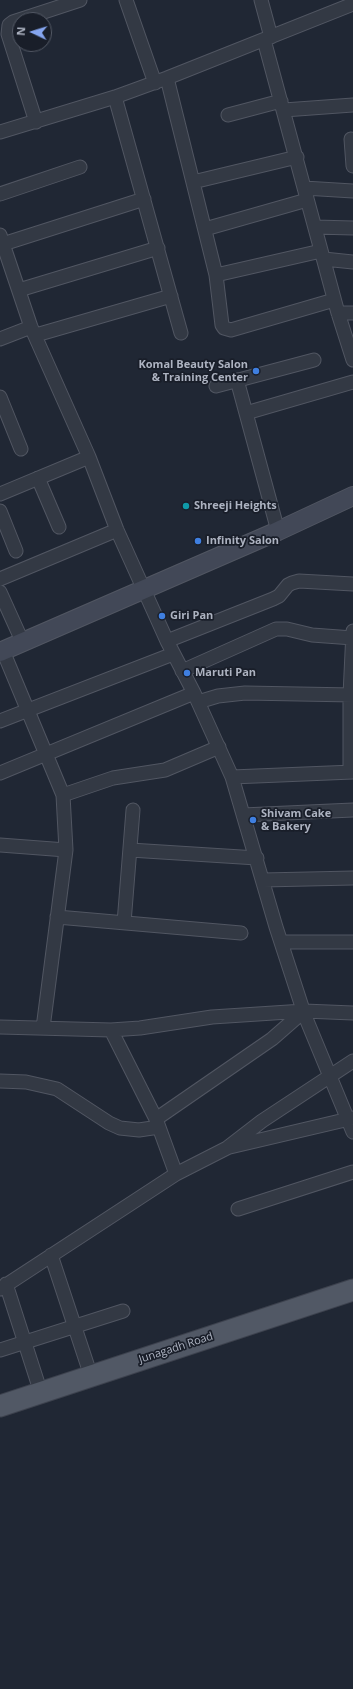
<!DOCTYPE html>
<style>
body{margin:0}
#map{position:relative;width:353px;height:1689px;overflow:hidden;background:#202734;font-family:"Open Sans",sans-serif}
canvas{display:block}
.north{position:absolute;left:12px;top:12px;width:40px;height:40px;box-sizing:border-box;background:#191e29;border:1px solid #545a66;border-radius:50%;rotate:274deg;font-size:11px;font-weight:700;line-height:16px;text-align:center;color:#adb3c1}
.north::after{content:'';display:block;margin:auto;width:14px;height:18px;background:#85a5ef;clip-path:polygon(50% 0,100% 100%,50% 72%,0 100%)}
</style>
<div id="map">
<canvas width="353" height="1689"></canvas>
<div class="north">N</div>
</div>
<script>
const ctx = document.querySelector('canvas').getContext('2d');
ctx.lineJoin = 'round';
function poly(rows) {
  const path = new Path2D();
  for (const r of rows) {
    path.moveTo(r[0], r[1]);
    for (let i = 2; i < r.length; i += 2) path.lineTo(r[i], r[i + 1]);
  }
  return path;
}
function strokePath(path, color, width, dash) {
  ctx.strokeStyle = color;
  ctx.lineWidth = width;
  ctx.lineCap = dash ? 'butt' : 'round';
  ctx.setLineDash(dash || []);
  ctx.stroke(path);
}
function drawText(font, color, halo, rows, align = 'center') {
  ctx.font = font + ' "Open Sans",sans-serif';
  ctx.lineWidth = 3.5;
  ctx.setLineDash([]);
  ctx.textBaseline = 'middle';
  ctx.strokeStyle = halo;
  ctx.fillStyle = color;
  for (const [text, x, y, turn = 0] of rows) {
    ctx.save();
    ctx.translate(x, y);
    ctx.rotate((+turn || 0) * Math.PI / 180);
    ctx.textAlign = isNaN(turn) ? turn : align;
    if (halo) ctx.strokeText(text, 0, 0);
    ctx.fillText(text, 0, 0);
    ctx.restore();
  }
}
const street = poly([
 [126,0,155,83],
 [261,0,271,37],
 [264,40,338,313,353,360],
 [167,78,216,275,222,325,224,328,231,330,334,300],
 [115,97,181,333],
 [284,110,353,105],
 [228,115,281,101],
 [36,122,8,34,9,25,13,22,80,0],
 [0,132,115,97,167,78,353,4],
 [351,139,353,166],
 [193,182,297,157],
 [304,188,353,191],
 [0,194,80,167],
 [315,227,353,228],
 [205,229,307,200],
 [0,235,31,327,89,457,117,530,167,641,194,693,232,777,276,927,305,1016,353,1132],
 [3,244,144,199],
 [324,259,353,262],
 [216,275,321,251],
 [19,290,158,248],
 [338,313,353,313],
 [36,335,171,296],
 [0,339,31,327],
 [237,380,278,531],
 [216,386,314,360],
 [0,397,21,449],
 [246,413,353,382],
 [38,478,59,527],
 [0,494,89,457],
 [0,511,16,551],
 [0,579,117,530],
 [0,592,23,643],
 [167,641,273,599,279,596,288,585,292,583,299,581,353,584],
 [3,651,63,795,66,850,43,1028],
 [182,671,276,629,287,629,312,635,353,638],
 [198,702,218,696,245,693,353,695],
 [0,721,173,654],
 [350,772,350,695,353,631],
 [0,773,194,693],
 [232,777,353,772],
 [63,795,113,778,165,770,219,747],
 [243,815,353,810],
 [0,845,66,850],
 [130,850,257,858],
 [263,880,353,878],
 [57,917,241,933],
 [124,923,133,810],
 [281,942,353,942],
 [0,1027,111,1030,140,1028,212,1017,304,1011,353,1013],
 [111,1030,156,1119,176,1174],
 [0,1081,26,1082,57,1089,109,1123,120,1128,139,1130,159,1127],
 [156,1119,272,1039,304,1011],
 [230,1147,353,1118],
 [238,1209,353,1172],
 [51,1255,91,1376],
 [6,1284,41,1393],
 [0,1289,176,1174,227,1148,262,1121,353,1061],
 [0,1350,123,1311]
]);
const secondary = poly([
 [0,652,278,531,353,496]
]);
const primary = poly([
 [0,1406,353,1290]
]);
strokePath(street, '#515662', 15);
strokePath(secondary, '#515662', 20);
strokePath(primary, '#3d424e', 23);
strokePath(street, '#333944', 13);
strokePath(secondary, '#424857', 18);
strokePath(primary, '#515865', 21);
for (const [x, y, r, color] of [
 [256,371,4,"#3f7fe0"],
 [186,506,4,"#0f9aa8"],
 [198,541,4,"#3f7fe0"],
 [162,616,4,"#3f7fe0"],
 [187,673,4,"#3f7fe0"],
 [253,820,4,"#3f7fe0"]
]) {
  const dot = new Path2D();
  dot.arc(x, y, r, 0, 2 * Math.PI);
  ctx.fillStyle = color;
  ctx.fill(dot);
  strokePath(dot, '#191e29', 1.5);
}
drawText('bold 11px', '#adb3c1', '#191e29', [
 ["Komal Beauty Salon",248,365,"right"],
 ["& Training Center",248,378,"right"],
 ["Shreeji Heights",194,506],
 ["Infinity Salon",206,541],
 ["Giri Pan",170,616],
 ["Maruti Pan",195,673],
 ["Shivam Cake",261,814],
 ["& Bakery",261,827]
], 'left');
drawText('11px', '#adb3c1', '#191e29', [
 ["Junagadh Road",176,1348,-18]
]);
</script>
